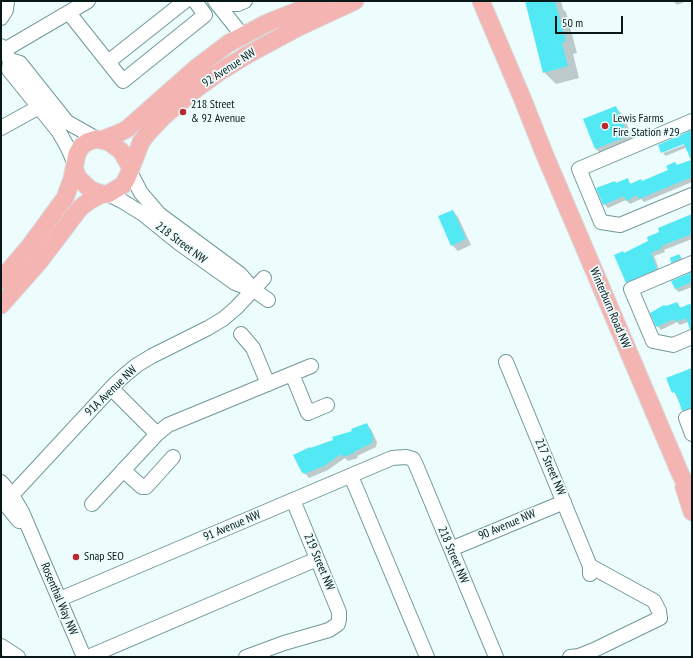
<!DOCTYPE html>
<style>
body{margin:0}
#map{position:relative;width:693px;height:658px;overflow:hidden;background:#edfdfe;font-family:"PT Sans Narrow",sans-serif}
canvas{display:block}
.frame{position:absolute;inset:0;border:2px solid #081819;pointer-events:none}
.scale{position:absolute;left:555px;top:16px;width:68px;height:18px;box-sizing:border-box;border:2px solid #081819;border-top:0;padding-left:5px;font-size:12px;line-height:14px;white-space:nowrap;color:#081819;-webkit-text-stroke:3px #edfdfe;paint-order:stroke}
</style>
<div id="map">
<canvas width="693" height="658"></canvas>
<div class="frame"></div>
<div class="scale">50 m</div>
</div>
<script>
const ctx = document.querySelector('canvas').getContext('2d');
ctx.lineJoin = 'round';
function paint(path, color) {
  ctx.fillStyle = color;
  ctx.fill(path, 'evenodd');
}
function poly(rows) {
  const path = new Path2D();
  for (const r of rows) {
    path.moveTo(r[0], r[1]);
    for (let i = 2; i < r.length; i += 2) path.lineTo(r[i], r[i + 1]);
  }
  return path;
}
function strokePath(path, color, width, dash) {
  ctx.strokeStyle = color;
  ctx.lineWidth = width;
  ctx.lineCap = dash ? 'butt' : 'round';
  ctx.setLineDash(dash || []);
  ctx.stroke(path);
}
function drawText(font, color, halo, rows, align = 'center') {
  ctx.font = font + ' "PT Sans Narrow",sans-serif';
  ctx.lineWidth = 3.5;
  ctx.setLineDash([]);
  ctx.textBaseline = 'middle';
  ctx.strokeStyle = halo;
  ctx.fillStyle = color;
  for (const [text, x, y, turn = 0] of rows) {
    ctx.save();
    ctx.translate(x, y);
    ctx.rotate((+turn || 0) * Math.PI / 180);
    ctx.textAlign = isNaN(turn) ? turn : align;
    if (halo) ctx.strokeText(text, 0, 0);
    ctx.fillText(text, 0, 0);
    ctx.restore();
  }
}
paint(poly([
 [526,1,561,1,563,9,566,12,577,53,573,54,579,78,556,84,544,72],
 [673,1,687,1,677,5],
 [615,107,623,115,635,144,604,157,596,149,584,119],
 [692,131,692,182,644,202,641,199,630,204,626,200,608,208,604,204,616,184,627,180,631,184,641,180,643,182,669,170,675,163,678,166,692,160,687,147,666,156,663,153,689,143,688,141,662,151,662,153,659,145],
 [453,211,458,217,471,245,458,251,452,245],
 [692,215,692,239,664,250,665,252,654,256,660,272,630,286,626,282,625,254,650,242,660,232],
 [679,255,684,262,676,266,672,262],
 [692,272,692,287,679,292,675,289],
 [677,303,681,308,692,304,692,326,688,322,680,325,677,322,661,330,657,326],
 [692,368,692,412,687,414,683,410,668,379],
 [367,425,371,429,377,442,376,447,357,456,358,458,348,461,345,458,328,470,309,478,302,470,310,449,334,440]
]), '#0003');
paint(poly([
 [525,1,555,1,566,41,562,43,568,66,543,73],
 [616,106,628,136,595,149,583,119],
 [692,130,692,177,639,199,637,195,626,201,624,196,603,205,596,188,615,181,616,183,628,178,630,184,641,179,642,181,668,170,666,166,675,162,677,165,691,160,684,144,661,153,658,145],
 [453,210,466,239,451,246,438,216],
 [692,214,692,234,661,246,662,248,651,253,657,269,626,283,614,255,623,251,624,253,648,241,647,237,659,232,658,228],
 [679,254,681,258,671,263,670,258],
 [692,272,692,282,675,289,671,281],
 [677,302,680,308,692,303,692,329,690,329,686,318,676,322,674,319,656,327,650,313,664,305,666,306],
 [692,368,692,408,682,411,677,396,674,392,672,393,666,378],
 [367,423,373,437,372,443,354,452,354,453,343,457,341,454,324,466,304,474,301,471,293,455,310,447,310,448,333,440,332,437,352,431,351,429]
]), '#52e9f4');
const minor = poly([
 [215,1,242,35],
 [231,1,233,4,238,4,245,1],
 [69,13,123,81,205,15,195,1],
 [1,18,6,10,7,1],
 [1,46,10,60,9,70,59,132,68,148,74,162],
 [1,52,88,1],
 [10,60,20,63,67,122,97,139],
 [108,62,185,1],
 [692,121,579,169,601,222,620,225,692,195],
 [1,128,39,107],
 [130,172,141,193,159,214,240,274,254,290,268,300],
 [108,194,122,201,143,214,179,243,235,283,251,289],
 [692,263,631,289,653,341,673,345,692,337],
 [241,334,253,348,268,384],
 [506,362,587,559,590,566,590,574],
 [292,374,308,413,327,405],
 [111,388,157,434,168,425,311,366],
 [692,416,686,418,692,434],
 [123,470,142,487,146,487,173,457],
 [351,476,427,657],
 [1,482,12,495,22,512,84,657],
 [12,495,114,385,126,374,137,365,152,356,208,328,223,319,236,308,264,278],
 [1,499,19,521],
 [92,504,157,434],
 [451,549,564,502],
 [60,599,392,458,406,457,413,459,416,465,496,657],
 [1,646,18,657],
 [88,657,317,559],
 [246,657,284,643,329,630,338,624,339,619,339,612,293,500],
 [570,657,579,656,594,650,660,618,659,611,654,601,590,566]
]);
const major = poly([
 [481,1,523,100,544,153,680,473,692,497],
 [101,140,119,133,127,129,196,68,229,43,267,23,322,1],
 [131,168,141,142,147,134,164,116,196,89,218,73,247,55,297,28,355,1],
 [1,280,29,247,65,198,72,179,77,154,81,147,87,142,97,139,109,142,121,151,131,168,127,178,123,185,108,194,102,194,91,190,79,179,74,169],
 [1,305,39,262,80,208,89,201,102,194],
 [684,487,692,512]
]);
strokePath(minor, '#71989b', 16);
strokePath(major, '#d7dada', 19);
strokePath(minor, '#fff', 14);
strokePath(major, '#f4b5b2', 17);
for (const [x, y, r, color] of [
 [183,112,4,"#b9292e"],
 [605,126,4,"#b9292e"],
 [76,557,4,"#b9292e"]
]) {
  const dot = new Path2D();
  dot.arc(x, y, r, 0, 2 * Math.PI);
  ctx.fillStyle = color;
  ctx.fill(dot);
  strokePath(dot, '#edfdfe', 1.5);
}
drawText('12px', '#081819', '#edfdfe', [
 ["92 Avenue NW",229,68,-33],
 ["218 Street NW",181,243,37],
 ["Winterburn Road NW",610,308,67],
 ["91A Avenue NW",111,391,-44],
 ["217 Street NW",550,467,67],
 ["90 Avenue NW",507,525,-23],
 ["91 Avenue NW",232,526,-23],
 ["218 Street NW",453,555,67],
 ["219 Street NW",319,562,67],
 ["Rosenthal Way NW",59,599,67]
]);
drawText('12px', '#081819', '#edfdfe', [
 ["218 Street",191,105],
 ["& 92 Avenue",191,119],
 ["Lewis Farms",613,119],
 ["Fire Station #29",613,133],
 ["Snap SEO",84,557]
], 'left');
</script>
